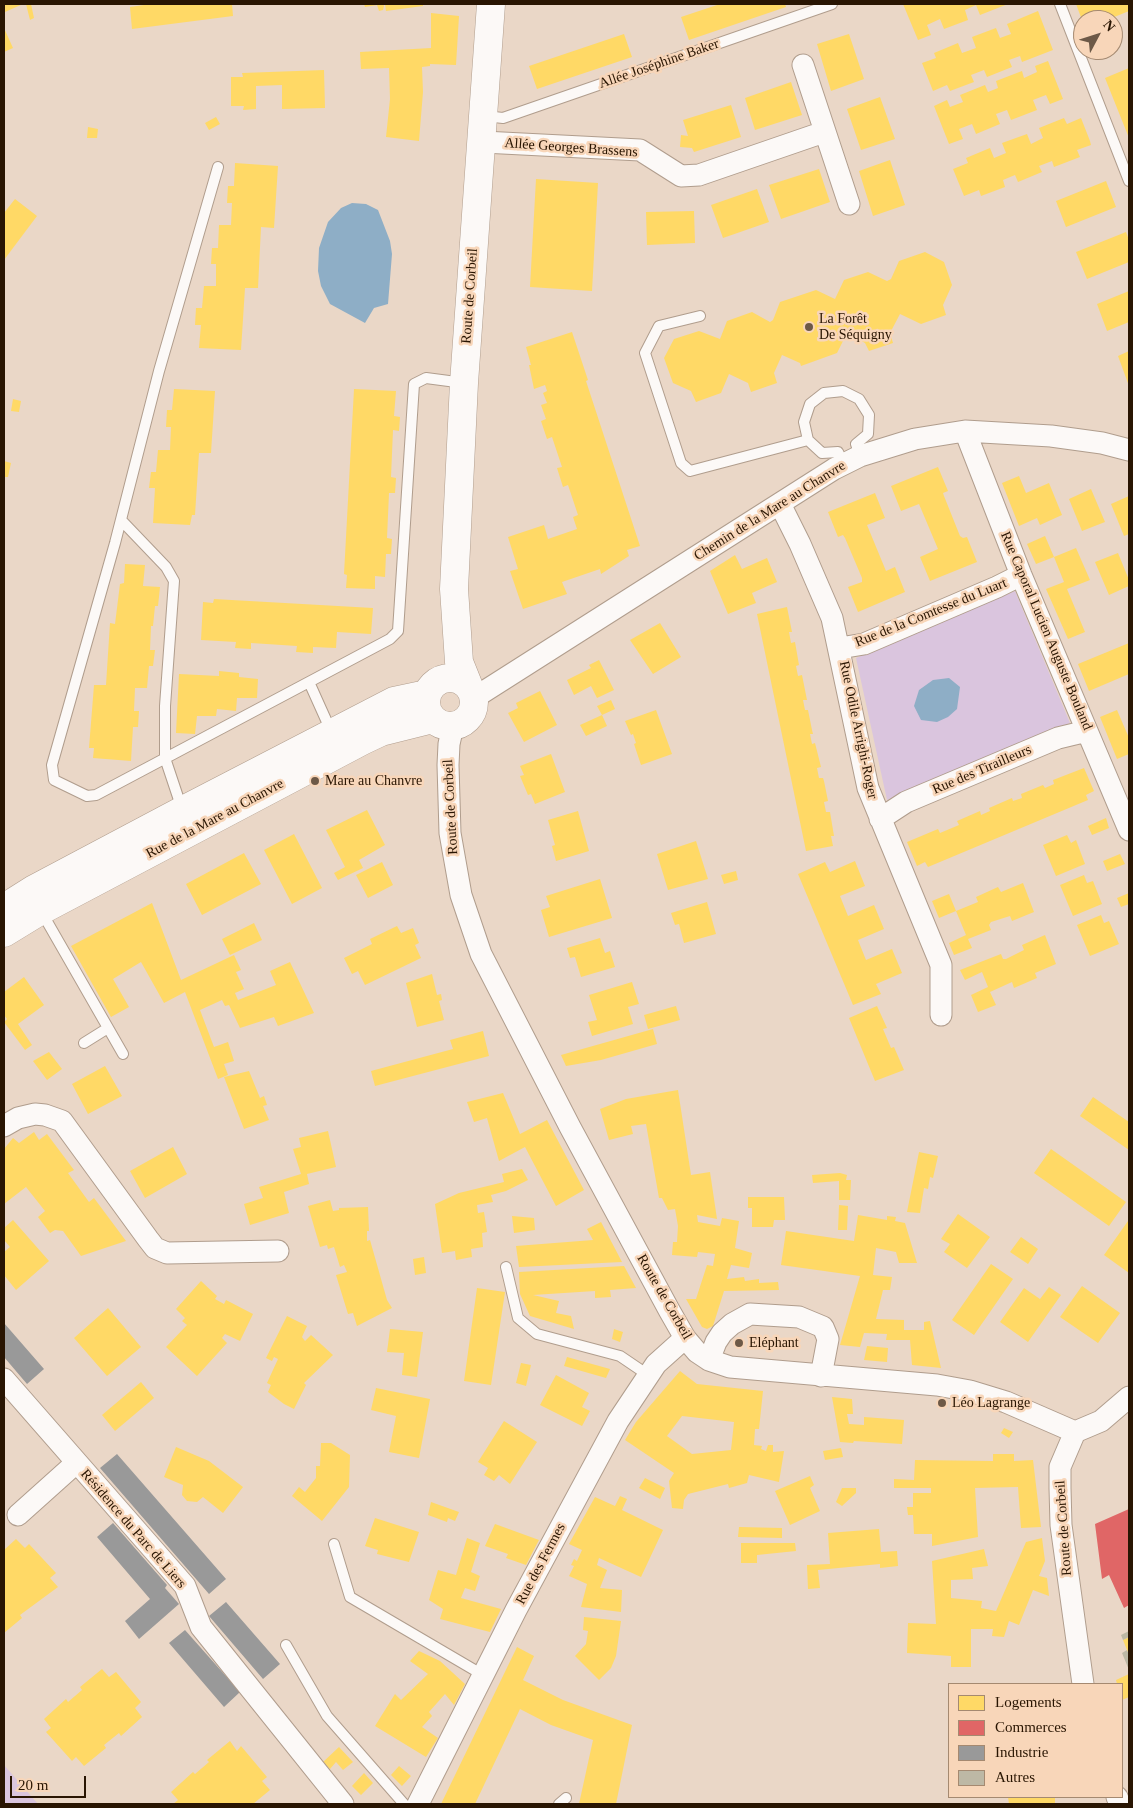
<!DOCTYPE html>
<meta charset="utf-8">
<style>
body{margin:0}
#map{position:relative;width:1133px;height:1808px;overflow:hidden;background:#ead7c7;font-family:Georgia,serif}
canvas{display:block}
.frame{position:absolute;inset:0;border:5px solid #291502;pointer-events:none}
.legend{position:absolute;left:948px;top:1683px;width:175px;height:115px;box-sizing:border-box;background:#f8d6b9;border:1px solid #a58970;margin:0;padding:6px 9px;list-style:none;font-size:15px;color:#291502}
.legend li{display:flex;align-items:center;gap:10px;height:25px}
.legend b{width:25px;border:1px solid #a58970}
.north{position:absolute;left:1073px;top:10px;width:50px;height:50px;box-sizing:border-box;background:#f8d6b9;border:1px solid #a58970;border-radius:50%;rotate:50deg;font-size:14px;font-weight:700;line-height:20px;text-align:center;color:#291502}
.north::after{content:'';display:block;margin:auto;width:18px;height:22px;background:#6d5947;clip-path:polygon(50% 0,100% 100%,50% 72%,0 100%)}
.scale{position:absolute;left:10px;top:1776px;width:76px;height:22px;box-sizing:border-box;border:2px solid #291502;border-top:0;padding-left:6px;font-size:15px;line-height:18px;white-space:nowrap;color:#291502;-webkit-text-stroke:4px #f8d6b9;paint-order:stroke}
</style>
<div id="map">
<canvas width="1133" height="1808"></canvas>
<div class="frame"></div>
<ul class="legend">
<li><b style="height:14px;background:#ffd966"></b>Logements</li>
<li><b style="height:14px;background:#e06666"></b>Commerces</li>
<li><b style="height:14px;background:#999"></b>Industrie</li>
<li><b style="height:14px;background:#bdb8a5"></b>Autres</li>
</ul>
<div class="north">N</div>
<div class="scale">20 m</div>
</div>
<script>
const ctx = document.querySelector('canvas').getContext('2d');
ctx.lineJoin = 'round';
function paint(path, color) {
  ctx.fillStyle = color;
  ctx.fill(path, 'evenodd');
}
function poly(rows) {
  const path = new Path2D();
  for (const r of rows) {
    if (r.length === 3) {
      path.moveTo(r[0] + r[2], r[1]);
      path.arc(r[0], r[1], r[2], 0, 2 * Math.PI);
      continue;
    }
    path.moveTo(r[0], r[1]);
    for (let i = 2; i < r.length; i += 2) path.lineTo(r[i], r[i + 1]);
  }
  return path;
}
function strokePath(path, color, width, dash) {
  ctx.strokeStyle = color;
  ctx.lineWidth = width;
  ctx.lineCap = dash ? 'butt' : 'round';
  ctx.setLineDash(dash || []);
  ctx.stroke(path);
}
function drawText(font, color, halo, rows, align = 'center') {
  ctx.font = font + ' Georgia,serif';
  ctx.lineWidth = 5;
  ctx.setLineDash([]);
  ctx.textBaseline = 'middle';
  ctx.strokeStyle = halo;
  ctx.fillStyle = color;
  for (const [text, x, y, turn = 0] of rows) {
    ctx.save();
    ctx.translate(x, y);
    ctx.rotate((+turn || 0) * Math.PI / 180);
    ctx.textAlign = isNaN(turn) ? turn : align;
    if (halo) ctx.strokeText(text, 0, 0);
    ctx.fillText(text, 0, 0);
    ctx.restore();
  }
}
paint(poly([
 [1015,591,1070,723,887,800,856,658],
 [4,1765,38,1804,4,1804]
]), '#dac5de');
paint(poly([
 [352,203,366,204,378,210,390,241,392,254,388,304,374,308,365,323,330,304,321,286,318,271,319,248,328,222,341,208],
 [949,678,960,687,957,709,948,717,937,722,921,720,914,706,919,690,933,680]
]), '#8eaec6');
paint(poly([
 [4,4,23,4,5,12],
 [26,4,31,4,34,18,30,20],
 [151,4,232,4,233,16,132,29,130,7],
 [364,4,383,4,384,6,383,10,379,11,377,5,365,7],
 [385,4,423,4,423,6,386,11],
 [720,4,785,4,786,7,689,40,681,17],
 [903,4,1008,4,980,15,976,5,965,10,968,20,944,29,940,19,927,25,931,35,918,40],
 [1076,4,1129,4,1129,11,1107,20,1082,20],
 [1038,11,1053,50,1022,62,1020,56,1009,60,1012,67,987,77,984,70,971,75,974,82,950,91,947,85,933,91,922,63,936,58,934,53,958,43,962,53,976,48,972,37,996,28,1000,38,1011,34,1007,24],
 [431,13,459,16,456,65,430,64,430,66,422,67,423,92,419,141,386,137,390,99,389,68,361,69,360,52,431,48],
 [4,28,13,48,4,52],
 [624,34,632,57,537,89,529,66],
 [849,34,864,79,831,91,817,44],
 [1048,61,1063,99,1050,104,1046,95,1033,100,1037,110,1011,120,1007,110,996,114,1000,124,976,134,972,124,959,129,963,139,949,144,934,106,947,100,950,107,963,102,960,95,985,85,988,92,998,88,996,81,1022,71,1024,78,1037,72,1035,66],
 [1129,68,1129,138,1105,78],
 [324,70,325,108,282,109,282,85,256,86,256,109,243,110,244,106,231,106,231,77,243,77,242,73],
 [791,82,802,115,755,130,745,98],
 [880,97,895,139,861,150,847,109],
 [731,105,741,137,694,152,692,148,680,147,681,135,688,136,683,120],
 [216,117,220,124,209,130,205,123],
 [1064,118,1067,124,1081,118,1090,141,1091,145,1077,150,1080,157,1054,167,1052,161,1039,166,1042,172,1018,182,1015,175,1003,180,1005,187,981,196,979,190,964,196,953,169,968,163,966,158,990,148,994,158,1006,153,1002,143,1027,134,1031,144,1043,138,1039,128],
 [88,127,98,129,97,138,87,138],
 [890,160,905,205,873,216,859,171],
 [235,163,278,166,274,228,261,227,258,288,245,288,241,350,199,348,201,325,195,325,196,308,202,308,204,286,216,286,216,264,211,264,212,248,218,248,219,225,231,225,232,203,227,203,228,186,234,186],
 [819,169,830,202,781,219,769,185],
 [536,179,598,183,592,291,530,287],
 [1106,181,1116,207,1066,227,1056,201],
 [757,189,769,222,723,238,711,205],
 [15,199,37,216,4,260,4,213],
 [694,211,695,243,647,245,646,212],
 [1126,232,1129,240,1129,262,1087,279,1076,252],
 [925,252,944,262,952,285,943,305,946,315,921,324,900,314,890,333,893,343,869,351,865,343,847,333,837,353,801,366,800,363,782,355,774,373,777,383,751,392,748,383,729,374,721,393,696,402,691,391,673,383,664,358,674,339,699,331,720,339,727,321,752,312,770,322,773,320,780,302,816,290,835,299,844,280,868,272,887,281,891,279,899,261],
 [1129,291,1129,322,1107,331,1097,304],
 [572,332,588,380,586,381,640,546,627,550,629,556,601,574,600,569,562,582,567,594,523,609,510,571,518,569,508,537,544,525,548,539,577,529,573,517,578,515,568,485,563,487,557,468,562,467,552,437,547,439,541,421,546,419,541,405,547,403,543,393,547,391,545,385,534,389,529,365,531,365,526,347],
 [1129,351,1129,386,1118,356],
 [174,389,215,391,211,453,199,453,195,515,192,515,190,525,153,523,155,488,149,488,151,472,156,472,158,450,170,450,171,427,166,427,167,410,172,410],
 [354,389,396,391,394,416,400,417,399,431,393,430,391,477,396,478,395,493,389,493,387,538,392,539,391,554,386,554,385,577,375,576,375,589,346,588,347,575,344,574],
 [13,399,21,401,19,412,11,411],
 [4,461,11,463,8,477,4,477],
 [938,467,948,491,943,493,944,496,960,536,963,538,967,537,977,562,930,581,920,557,938,549,919,504,901,511,891,486],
 [1019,476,1026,493,1049,483,1062,515,1040,525,1037,518,1019,526,1002,483],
 [1091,489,1105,522,1082,531,1069,499],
 [875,493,885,518,867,525,886,571,895,567,905,592,858,612,848,587,862,582,862,578,845,538,843,535,838,537,828,512],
 [1129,496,1129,534,1124,536,1111,504],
 [1045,536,1054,557,1036,564,1027,544],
 [1076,548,1090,580,1067,589,1085,632,1068,639,1046,589,1064,582,1054,557],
 [1118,553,1129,580,1129,586,1109,595,1095,562],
 [735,555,742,569,767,558,777,582,752,593,756,603,728,614,710,571],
 [125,564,145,565,143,586,160,587,158,606,155,606,153,626,151,626,150,650,155,650,153,666,149,666,147,688,135,688,134,711,139,711,138,727,133,727,131,761,93,758,94,748,89,748,94,685,106,685,110,623,115,624,120,584,124,583],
 [214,599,373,608,371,634,337,632,336,648,313,647,313,653,296,652,297,646,251,643,251,649,235,648,236,642,201,640,203,602,213,603],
 [787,607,792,632,789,632,791,643,795,642,799,665,796,666,798,676,802,675,807,700,803,700,805,710,808,710,812,730,813,734,810,734,812,744,815,743,821,767,817,768,819,778,823,778,824,781,828,801,824,802,826,812,830,812,834,836,831,836,833,846,806,851,757,614],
 [660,623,681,657,653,674,630,640],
 [1129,643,1129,674,1089,691,1078,664],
 [599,660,614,690,597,698,591,686,574,695,567,680,591,668,589,665],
 [219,671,239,673,239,677,258,679,257,698,237,698,236,711,217,709,216,716,197,716,195,734,176,733,179,674,219,676],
 [540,691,557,725,524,742,508,713,518,708,516,703],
 [611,700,615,709,602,715,607,726,586,736,580,725,602,715,597,706],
 [656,710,672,754,641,765,634,744,636,743,633,734,631,735,625,721],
 [1117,710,1129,738,1129,754,1117,759,1100,717],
 [551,754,565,792,535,804,531,794,528,795,520,776,524,775,520,766],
 [1084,768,1094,791,1086,795,1088,800,928,867,925,862,917,866,907,842,938,829,940,833,959,825,957,821,980,811,981,815,990,811,989,808,1012,798,1013,801,1022,798,1021,794,1043,785,1045,788,1054,784,1053,780],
 [367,810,385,845,359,860,363,868,338,880,334,873,345,867,326,830],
 [578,811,589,851,556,861,552,846,555,845,548,820],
 [1106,818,1109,828,1092,835,1088,826],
 [294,834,322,888,292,904,264,850],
 [1067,835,1071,843,1076,840,1085,864,1056,876,1043,845],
 [696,841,708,879,668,890,657,854],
 [244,853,261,884,202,915,186,884],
 [1120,854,1125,864,1107,871,1103,861],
 [855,861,865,886,840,896,848,916,874,905,884,929,858,940,866,960,892,949,902,973,876,984,881,994,853,1005,798,874,825,862,830,872],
 [382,862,393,885,368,898,356,875],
 [736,871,738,880,724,884,721,875],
 [1084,875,1087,883,1093,881,1102,904,1073,916,1060,885],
 [600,879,612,918,549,937,541,910,550,907,546,896],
 [1023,883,1034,912,1012,921,1010,916,991,922,989,925,991,930,968,939,972,948,954,955,949,943,966,935,956,911,978,902,976,897,998,887,1001,892],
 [1129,893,1129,904,1121,907,1117,898],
 [949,894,956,911,939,918,932,901],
 [707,902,716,934,684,943,679,924,675,925,671,913],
 [152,903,181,980,234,955,241,970,236,972,244,989,235,993,238,1000,276,985,270,971,290,962,314,1013,278,1026,274,1017,240,1028,229,1005,225,1006,222,1000,200,1010,214,1047,228,1042,234,1061,224,1064,228,1075,218,1079,185,992,164,1003,141,962,113,979,129,1007,111,1017,71,946],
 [1101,915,1104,923,1109,921,1119,944,1090,956,1077,925],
 [254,923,262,940,230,955,222,939],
 [397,926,401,933,413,928,419,943,415,945,421,958,365,985,358,971,352,974,344,958,372,944,370,939],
 [1045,935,1056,964,1035,973,1037,978,1014,988,1012,982,990,992,996,1005,978,1012,971,995,988,987,982,972,965,980,960,970,1001,954,1003,959,1006,959,1024,950,1022,945],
 [600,938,605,953,610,951,615,967,581,977,575,957,570,958,567,948],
 [432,974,437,995,441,994,442,1000,439,1001,444,1020,417,1027,406,983],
 [24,977,44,1005,18,1024,32,1045,25,1050,4,1022,7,1019,4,1015,4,992],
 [632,982,639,1004,628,1007,633,1024,592,1036,588,1022,597,1020,589,995],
 [676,1006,680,1020,648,1029,644,1015],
 [877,1006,887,1028,883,1029,891,1048,894,1047,904,1070,875,1081,849,1018],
 [653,1029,657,1044,601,1060,566,1066,561,1055],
 [483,1031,489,1056,375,1086,371,1071,453,1049,450,1040],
 [49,1052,62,1069,47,1080,33,1061],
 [105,1066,122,1096,88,1114,72,1084],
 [249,1071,260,1098,264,1096,267,1105,263,1106,269,1120,244,1129,224,1077],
 [678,1090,691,1175,710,1172,717,1219,697,1215,698,1222,720,1226,722,1218,739,1221,735,1248,752,1253,749,1268,731,1265,727,1279,744,1277,745,1281,759,1279,759,1283,778,1282,779,1290,724,1291,713,1326,707,1329,702,1327,686,1299,696,1299,707,1265,713,1266,715,1254,698,1252,697,1257,672,1255,673,1242,677,1242,678,1226,675,1209,668,1210,662,1198,659,1198,646,1124,631,1126,633,1134,609,1140,600,1109,626,1099],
 [503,1093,520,1134,547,1120,584,1190,556,1206,525,1147,499,1161,487,1118,474,1122,467,1102],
 [1093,1097,1129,1122,1129,1150,1080,1116],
 [328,1131,336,1167,307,1174,309,1184,284,1192,289,1213,250,1225,244,1204,263,1198,259,1187,301,1174,293,1149,301,1147,299,1138],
 [34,1132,39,1140,47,1134,74,1170,68,1173,89,1202,94,1198,126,1241,81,1256,63,1231,55,1230,50,1233,38,1217,45,1211,26,1187,4,1204,4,1149,13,1138,19,1143],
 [173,1147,187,1174,145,1198,130,1171],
 [1051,1149,1126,1202,1109,1226,1034,1173],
 [919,1152,938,1156,933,1178,930,1177,928,1189,924,1188,920,1213,907,1212],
 [522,1169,528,1180,506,1191,491,1195,493,1202,477,1205,478,1213,484,1212,487,1232,482,1233,483,1247,471,1249,472,1257,456,1260,455,1251,442,1253,435,1204,459,1193,504,1182,502,1174],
 [840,1173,847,1175,846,1180,851,1180,850,1200,839,1200,839,1181,813,1183,812,1175],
 [748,1197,784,1197,785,1220,774,1220,773,1227,752,1227,752,1208,748,1208],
 [330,1200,333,1211,339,1210,339,1208,368,1207,369,1231,367,1231,367,1241,370,1240,387,1300,392,1308,357,1326,353,1313,348,1314,336,1275,347,1272,344,1265,340,1267,334,1247,328,1249,327,1245,320,1247,308,1206],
 [839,1205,848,1206,847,1230,838,1230],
 [958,1214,990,1237,967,1268,944,1252,950,1244,941,1239],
 [858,1215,887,1220,887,1216,896,1217,895,1221,905,1223,917,1263,899,1263,896,1252,876,1248,873,1275,892,1277,890,1290,883,1290,876,1319,904,1320,904,1330,924,1330,924,1322,930,1321,941,1368,912,1365,910,1340,886,1340,887,1334,864,1333,860,1347,840,1345,860,1276,781,1265,786,1231,854,1241],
 [512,1216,534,1218,535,1230,514,1233],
 [13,1220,49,1261,16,1290,4,1275,4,1252,10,1247,4,1240,4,1228],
 [1128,1221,1129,1222,1129,1273,1104,1255],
 [601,1222,622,1262,519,1267,516,1246,593,1240,587,1229],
 [1021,1237,1038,1249,1028,1264,1010,1252],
 [424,1257,426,1273,415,1275,413,1259],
 [991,1264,1013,1279,974,1335,952,1320],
 [624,1266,636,1288,610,1290,611,1297,595,1298,595,1291,533,1295,559,1301,556,1313,571,1316,574,1329,530,1316,520,1294,519,1272],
 [201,1281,217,1296,215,1299,224,1304,226,1300,253,1314,240,1341,225,1334,222,1338,227,1343,197,1376,166,1347,187,1325,182,1321,185,1318,176,1309],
 [1082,1286,1120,1313,1098,1343,1060,1317],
 [1049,1287,1061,1295,1028,1342,1000,1322,1024,1288,1040,1299],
 [477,1288,505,1292,491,1385,464,1381],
 [108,1308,141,1347,107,1376,74,1338],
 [287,1316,307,1326,302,1337,305,1341,311,1335,333,1355,304,1383,306,1385,294,1409,284,1404,268,1392,271,1385,267,1383,278,1359,274,1357,272,1361,266,1358],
 [390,1329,423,1332,417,1377,402,1375,404,1353,387,1352],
 [614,1329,623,1332,620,1342,612,1339],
 [867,1346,888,1348,887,1362,864,1360],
 [567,1357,610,1369,606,1378,564,1366],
 [521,1363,531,1365,526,1386,516,1383],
 [680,1371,697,1384,763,1391,759,1429,755,1429,754,1445,762,1446,761,1449,766,1451,768,1445,773,1445,773,1452,784,1451,779,1482,749,1475,747,1483,729,1488,728,1484,688,1494,684,1500,683,1509,672,1508,669,1481,674,1473,625,1440,636,1422],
 [682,1416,734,1422,731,1450,692,1454,667,1436],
 [556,1375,589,1393,582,1407,590,1411,582,1426,540,1405],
 [141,1382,154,1398,115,1431,102,1415],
 [376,1388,430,1399,419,1458,389,1452,396,1416,371,1410],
 [832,1397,852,1399,853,1414,847,1414,849,1424,864,1425,864,1417,904,1420,902,1444,854,1441,853,1443,840,1442],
 [504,1421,537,1442,510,1484,499,1475,494,1481,484,1475,488,1468,478,1462],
 [1004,1428,1013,1432,1009,1438,1001,1433],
 [321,1443,331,1443,350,1455,349,1487,322,1521,292,1496,299,1487,305,1492,316,1478,316,1466,320,1466],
 [176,1447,209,1461,243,1487,223,1513,203,1497,197,1502,187,1501,182,1495,183,1485,164,1477],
 [841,1448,843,1457,825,1460,823,1451],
 [993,1454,1014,1454,1014,1461,1033,1460,1041,1527,1021,1528,1018,1487,975,1488,978,1537,932,1546,932,1534,914,1534,913,1515,908,1515,907,1507,913,1507,913,1493,931,1493,931,1488,894,1488,894,1479,914,1480,915,1460,993,1461],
 [810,1476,814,1485,810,1488,820,1511,790,1525,775,1491],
 [645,1478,665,1488,660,1499,639,1488],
 [842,1488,856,1488,856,1493,842,1506,836,1502],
 [620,1496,627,1499,622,1510,663,1530,641,1577,599,1558,597,1565,607,1570,600,1588,622,1590,621,1612,581,1607,587,1584,569,1576,574,1566,571,1565,574,1559,577,1561,582,1550,569,1544,595,1497,615,1506],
 [431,1502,459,1512,455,1521,448,1518,447,1522,428,1515],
 [375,1518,419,1532,409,1562,377,1554,378,1550,365,1546],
 [495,1524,539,1540,526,1565,506,1558,508,1554,485,1546],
 [739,1527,782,1528,782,1538,738,1537],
 [879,1529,881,1552,897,1551,898,1566,880,1568,880,1564,818,1570,820,1588,808,1589,807,1565,830,1564,828,1533],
 [467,1538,480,1543,471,1572,480,1576,475,1591,465,1588,461,1598,501,1609,490,1632,440,1619,443,1609,429,1600,438,1570,456,1575],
 [1042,1538,1045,1561,1039,1576,1047,1578,1049,1596,1033,1590,1019,1625,1009,1621,1004,1637,992,1636,993,1629,971,1629,971,1667,951,1667,951,1656,907,1653,908,1623,936,1624,932,1561,984,1549,988,1566,972,1568,973,1579,951,1580,951,1598,982,1601,981,1608,996,1611,1026,1542],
 [16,1539,25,1548,29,1544,56,1573,50,1578,58,1587,20,1615,22,1618,4,1633,4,1550],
 [741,1543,795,1543,796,1551,757,1555,757,1563,741,1563],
 [584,1617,621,1621,616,1656,611,1668,599,1680,575,1656,586,1644,588,1631,583,1630],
 [1129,1637,1129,1655,1123,1640],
 [517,1647,534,1656,523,1680,563,1700,632,1725,616,1804,579,1804,593,1740,551,1725,520,1709,475,1804,441,1804],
 [419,1651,440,1661,465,1684,454,1705,445,1694,429,1712,432,1716,422,1727,438,1738,426,1757,375,1726,395,1694,401,1700,428,1674,410,1661],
 [102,1669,109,1677,116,1672,141,1702,135,1708,142,1717,121,1736,119,1733,104,1745,106,1748,84,1766,76,1757,72,1761,46,1732,51,1728,44,1719,66,1699,68,1702,82,1690,80,1687],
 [1129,1674,1129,1697,1122,1700,1122,1684,1117,1684,1116,1680],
 [230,1741,237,1751,241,1746,267,1777,262,1781,270,1790,253,1804,173,1804,178,1800,171,1792,193,1772,195,1774,209,1762,207,1760],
 [339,1747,353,1762,343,1770,336,1762,330,1769,323,1762],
 [399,1766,411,1776,402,1786,391,1775],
 [364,1773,373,1783,361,1795,352,1786],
 [1008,1797,1055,1797,1055,1804,1009,1804]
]), '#ffd966');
paint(poly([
 [1129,1509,1129,1605,1124,1608,1109,1575,1102,1579,1095,1524]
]), '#e06666');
paint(poly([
 [4,1323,44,1369,27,1384,4,1357],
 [117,1454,226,1579,209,1594,100,1468],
 [113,1523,167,1585,165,1588,179,1604,139,1639,125,1621,150,1599,97,1537],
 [226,1602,280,1664,263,1679,209,1616],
 [185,1630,240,1692,224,1707,169,1643]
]), '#999');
paint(poly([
 [1129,1631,1129,1637,1123,1640,1121,1635],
 [1127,1650,1129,1655,1129,1670,1122,1653]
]), '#bdb8a5');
const service = poly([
 [1060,4,1129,181],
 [485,116,503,118,832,4],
 [218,167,159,371,115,543,52,765,54,780,87,796,96,795,390,639,398,631,414,384,426,378,464,383],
 [700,316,659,326,645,353,681,463,690,471,808,440],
 [844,464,838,452,822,453,808,440,804,422,810,404,824,393,843,391,859,399,869,415,868,434,856,444,860,456],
 [121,520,166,567,174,581,165,706,165,758,182,809],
 [309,682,331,731],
 [41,911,123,1054],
 [84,1043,108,1028],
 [506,1267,518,1318,537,1334,620,1356,648,1375],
 [334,1544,350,1597,483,1675],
 [286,1645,327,1716,404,1804],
 [559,1804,566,1798]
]);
const minor = poly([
 [803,65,849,204],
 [483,142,640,150,681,176,699,175,824,132],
 [965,431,1021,575,1129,830],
 [780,504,800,544,832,618,868,788,941,965,941,1015],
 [840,648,864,644,997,587,1021,575],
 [474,698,834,469,860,456,915,439,965,431,1051,436,1102,443,1129,450],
 [453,726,449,744,448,765,450,833,461,895,481,954,570,1127,669,1310,685,1338,697,1352,709,1360,730,1367,937,1385,970,1391,1006,1402,1075,1432],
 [880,819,906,802,1058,738,1087,731],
 [4,1126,18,1118,35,1114,45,1115,62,1121,148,1239,155,1248,167,1253,278,1251],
 [709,1360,716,1342,722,1333,732,1324,750,1314,799,1317,823,1327,828,1339,821,1376],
 [4,1379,185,1586,201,1627,343,1804],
 [1075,1432,1060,1467,1060,1488,1061,1525,1083,1684],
 [1075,1432,1101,1421,1129,1397],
 [18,1515,76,1463],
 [1117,1797,1120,1804],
 [418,1804,516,1610,618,1421,656,1364,685,1338]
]);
const secondary = poly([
 [450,702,24],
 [469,687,459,662,454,589,464,383,491,4],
 [4,908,34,889,183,810,394,701,427,694],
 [4,933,40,911,362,741,381,732,433,719]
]);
strokePath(service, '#b09d8d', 12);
strokePath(minor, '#b09d8d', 23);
strokePath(secondary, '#b09d8d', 29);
strokePath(service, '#fcf9f7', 10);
strokePath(minor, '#fcf9f7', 21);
strokePath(secondary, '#fcf9f7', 28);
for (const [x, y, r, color] of [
 [809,327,5,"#6d5947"],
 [315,781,5,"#6d5947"],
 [739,1343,5,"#6d5947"],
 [942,1403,5,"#6d5947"]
]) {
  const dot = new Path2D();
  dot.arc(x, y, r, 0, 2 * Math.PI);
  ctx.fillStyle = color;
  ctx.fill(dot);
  strokePath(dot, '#f8d6b9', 2);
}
drawText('14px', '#291502', '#f8d6b9', [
 ["Allée Joséphine Baker",659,64,-19],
 ["Allée Georges Brassens",571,148,4],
 ["Route de Corbeil",470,296,-86],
 ["Chemin de la Mare au Chanvre",770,511,-32],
 ["Rue de la Comtesse du Luart",931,613,-22],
 ["Rue Caporal Lucien Auguste Bouland",1046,631,67],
 ["Rue Odile Arrighi-Roger",858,730,78],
 ["Rue des Tirailleurs",982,770,-23],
 ["Route de Corbeil",451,807,-93],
 ["Rue de la Mare au Chanvre",215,819,-28],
 ["Route de Corbeil",664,1297,60],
 ["Route de Corbeil",1064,1528,-94],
 ["Résidence du Parc de Liers",133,1529,49],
 ["Rue des Fermes",541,1564,-62]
]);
drawText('14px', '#291502', '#f8d6b9', [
 ["La Forêt",819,319],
 ["De Séquigny",819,335],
 ["Mare au Chanvre",325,781],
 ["Eléphant",749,1343],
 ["Léo Lagrange",952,1403]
], 'left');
</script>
